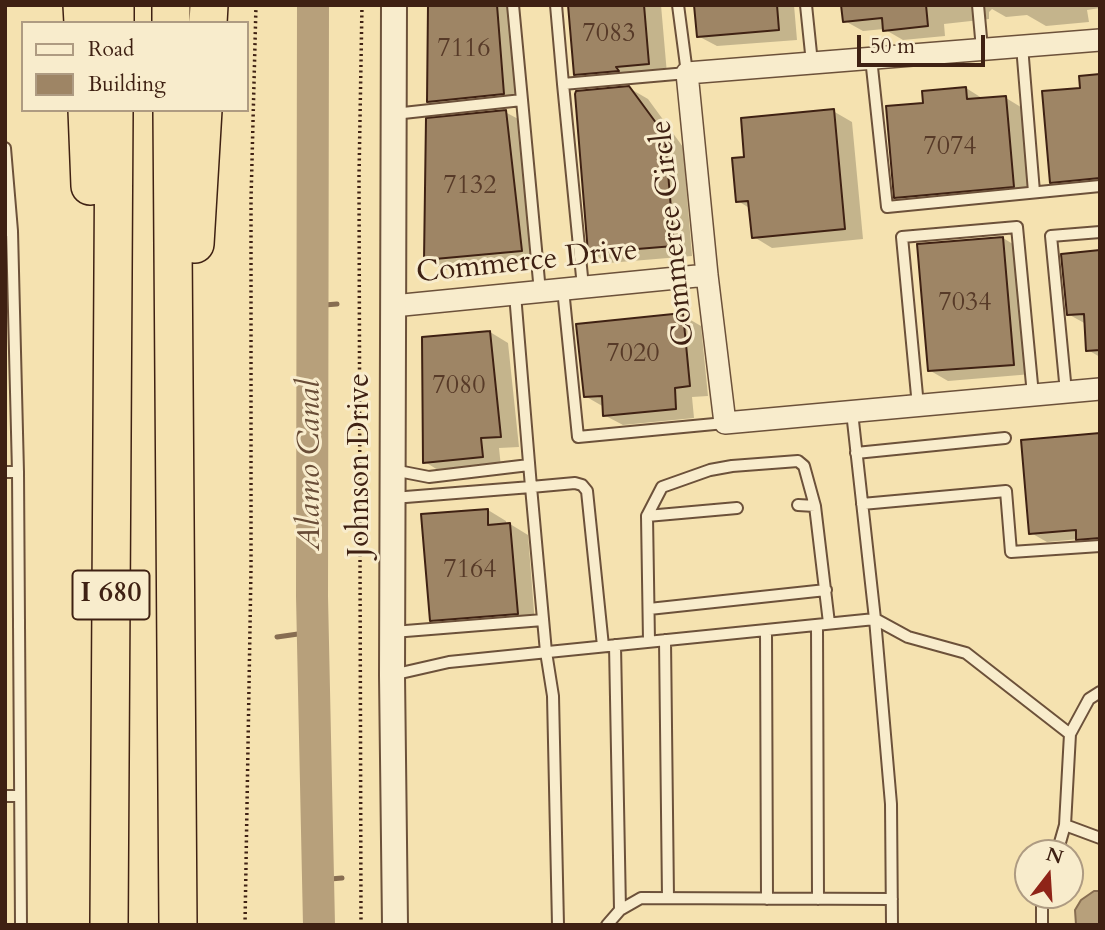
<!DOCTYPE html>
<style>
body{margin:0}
#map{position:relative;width:1105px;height:930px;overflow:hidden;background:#f5e2b0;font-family:Cardo,serif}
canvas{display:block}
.frame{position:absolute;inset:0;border:7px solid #3f2113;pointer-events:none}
.legend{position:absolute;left:21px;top:21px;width:228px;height:91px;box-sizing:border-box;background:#f8eccc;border:2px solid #ae9b82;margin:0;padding:9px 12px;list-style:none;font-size:21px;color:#3f2113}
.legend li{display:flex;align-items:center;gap:14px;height:35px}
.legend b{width:35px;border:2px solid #ae9b82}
.north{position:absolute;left:1014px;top:839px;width:70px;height:70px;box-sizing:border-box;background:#f8eccc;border:2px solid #ae9b82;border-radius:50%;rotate:17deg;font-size:19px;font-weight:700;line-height:28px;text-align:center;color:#3f2113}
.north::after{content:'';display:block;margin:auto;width:24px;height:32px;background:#8f2418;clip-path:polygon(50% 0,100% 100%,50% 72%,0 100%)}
.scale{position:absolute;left:857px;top:35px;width:128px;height:32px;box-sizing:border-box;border:4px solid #3f2113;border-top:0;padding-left:9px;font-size:21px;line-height:24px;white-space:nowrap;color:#3f2113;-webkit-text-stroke:5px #f8eccc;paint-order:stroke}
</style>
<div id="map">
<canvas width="1105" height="930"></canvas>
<div class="frame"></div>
<ul class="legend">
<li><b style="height:9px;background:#f8eccc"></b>Road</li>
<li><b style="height:19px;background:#9e8565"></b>Building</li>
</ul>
<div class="north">N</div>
<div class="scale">50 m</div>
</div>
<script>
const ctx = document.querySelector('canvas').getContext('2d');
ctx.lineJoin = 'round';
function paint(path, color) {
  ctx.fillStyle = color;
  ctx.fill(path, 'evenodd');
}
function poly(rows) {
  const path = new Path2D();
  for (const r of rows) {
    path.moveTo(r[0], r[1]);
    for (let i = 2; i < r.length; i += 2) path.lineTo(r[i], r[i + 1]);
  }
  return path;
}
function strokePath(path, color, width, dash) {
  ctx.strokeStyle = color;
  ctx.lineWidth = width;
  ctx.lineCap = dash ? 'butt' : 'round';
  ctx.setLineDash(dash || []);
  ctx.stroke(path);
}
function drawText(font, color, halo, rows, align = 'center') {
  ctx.font = font + ' Cardo,serif';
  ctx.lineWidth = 6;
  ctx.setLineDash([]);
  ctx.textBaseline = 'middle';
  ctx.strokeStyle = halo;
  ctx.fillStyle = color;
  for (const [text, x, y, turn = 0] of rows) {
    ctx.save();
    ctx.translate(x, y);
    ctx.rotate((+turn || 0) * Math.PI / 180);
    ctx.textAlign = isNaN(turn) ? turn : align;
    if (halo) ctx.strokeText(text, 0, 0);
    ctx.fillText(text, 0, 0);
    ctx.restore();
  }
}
const water = poly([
 [1094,891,1100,891,1100,925,1076,925,1075,910,1081,900,1094,891]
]);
paint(water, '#b7a07b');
strokePath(water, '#876d51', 2);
paint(poly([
 [430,5,514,5,522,104,447,112,429,102],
 [570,5,661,5,667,74,594,85,576,74],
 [696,5,794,5,797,40,717,46,698,36],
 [843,5,1100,5,1100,8,1087,10,1089,22,1046,26,1027,15,1006,17,992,9,989,12,989,19,944,24,945,36,903,40,884,29,863,31,845,21],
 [1100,76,1100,190,1070,193,1052,182,1082,90],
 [629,88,648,99,683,147,692,256,608,263,590,252],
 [966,88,985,100,1006,98,1024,109,1032,196,914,208,896,197,925,105],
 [833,111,852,122,863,239,772,248,754,237,751,209,738,201],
 [505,112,524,122,539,260,444,270,425,259],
 [1003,238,1021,249,1032,374,948,381,929,370],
 [1100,252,1100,357,1088,350,1086,324,1068,314],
 [682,315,701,326,708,396,692,397,694,418,623,425,604,415,604,407,585,396],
 [490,332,508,343,519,447,499,448,501,467,443,473,425,462],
 [1100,433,1100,548,1094,548,1079,539,1047,542,1031,533],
 [488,510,506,521,506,525,510,524,528,535,535,624,450,631,432,620]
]), '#0003');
strokePath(poly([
 [312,306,337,304],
 [277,637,312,632],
 [318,880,342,878]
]), '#876d51', 5);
strokePath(poly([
 [313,5,312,596,319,925]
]), '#b7a07b', 32);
const building = poly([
 [428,5,497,5,504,94,427,102,428,5],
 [568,5,644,5,649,64,616,67,619,71,574,75,568,5],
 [694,5,777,5,779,30,697,37,694,5],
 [841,5,926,5,928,26,883,31,882,18,843,22,841,5],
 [1100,74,1100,178,1050,183,1042,91,1080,88,1079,76,1100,74],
 [629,86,665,135,674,246,588,253,575,94,576,91,629,86],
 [966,87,967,99,1006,96,1014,187,894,198,886,106,923,103,922,91,966,87],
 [834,109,845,229,752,238,748,201,736,202,732,158,744,157,741,118,834,109],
 [506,110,522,251,424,260,426,118,506,110],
 [1003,237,1014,365,928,371,917,244,1003,237],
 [1100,250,1100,350,1086,351,1084,314,1067,315,1061,254,1100,250],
 [683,313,690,386,675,388,676,409,603,416,602,396,584,397,576,324,683,313],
 [490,331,501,437,481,438,483,457,423,463,422,337,490,331],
 [1100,433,1100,538,1076,540,1076,530,1029,534,1021,440,1100,433],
 [488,509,488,525,510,523,518,614,430,621,421,514,488,509]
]);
paint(building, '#9e8565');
strokePath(building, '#3f2113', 2);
const service = poly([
 [556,5,563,84,687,73,678,5],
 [806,5,812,63],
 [978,5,982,49],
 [1022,46,1034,192],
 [871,58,887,207,1100,186],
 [563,84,583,287],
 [522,100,540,292],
 [394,114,522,100,513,5],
 [5,148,12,231],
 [5,231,12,231,18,472],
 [563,289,578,437,725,423],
 [1066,392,1051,236,1100,232],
 [918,406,902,237,1017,227,1033,395],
 [852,412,875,619,891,804,892,925],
 [856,453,1005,438],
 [393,470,429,477,529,465],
 [5,472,18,472,21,925],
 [393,498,531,487,515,294],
 [862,504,1006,491,1011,552,1100,546],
 [798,505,815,506],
 [647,516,662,487,710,470,732,466,798,461,804,466,815,506,829,623],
 [649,609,826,590],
 [817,625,818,899],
 [766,630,767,899],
 [393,632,543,620],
 [665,640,668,898],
 [649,641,647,516,737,508],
 [392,675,449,662,875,619,908,637,966,653,1070,734],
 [5,796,20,796],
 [1065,825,1100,838],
 [1057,853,1065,825,1070,734,1089,699,1100,692],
 [620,910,641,898,892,899],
 [558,925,553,696,546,652,531,487,575,483,582,485,587,491,603,646],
 [607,925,620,910,615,645],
 [1042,925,1042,895]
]);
const minor = poly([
 [1100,40,687,73,707,275,725,423,1100,389],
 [393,306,707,275]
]);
const tertiary = poly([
 [394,5,392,675,395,925]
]);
const motorway = poly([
 [82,5,83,23],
 [171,5,171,23],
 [115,23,115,5],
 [208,23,209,5],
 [87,110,90,186],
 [172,110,178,925],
 [195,244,203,110],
 [109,925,114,110]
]);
strokePath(service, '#6c513a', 14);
strokePath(minor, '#6c513a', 24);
strokePath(tertiary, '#6c513a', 28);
strokePath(motorway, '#3f2113', 40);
strokePath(poly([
 [245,925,251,568,251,200,256,5],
 [361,925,359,177,362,5]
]), '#3f2113', 3.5, [2, 3.5]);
strokePath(service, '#f8eccc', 10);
strokePath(minor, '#f8eccc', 21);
strokePath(tertiary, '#f8eccc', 24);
strokePath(motorway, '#f5e2b0', 37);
drawText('26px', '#573a28', null, [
 ["7083",609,35],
 ["7116",464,50],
 ["7074",950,148],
 ["7132",470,187],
 ["7034",965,304],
 ["7020",633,355],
 ["7080",459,387],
 ["7164",470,571]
]);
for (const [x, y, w] of [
 [111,595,77]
]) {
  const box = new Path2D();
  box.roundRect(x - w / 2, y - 24.5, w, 49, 5);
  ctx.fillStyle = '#f8eccc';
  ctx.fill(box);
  strokePath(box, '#3f2113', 2);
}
drawText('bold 28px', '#3f2113', null, [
 ["I 680",111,595]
]);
drawText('30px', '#3f2113', '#f8eccc', [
 ["Commerce Circle",674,233,-96],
 ["Commerce Drive",527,263,-6],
 ["Johnson Drive",361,465,-90]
]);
drawText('italic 32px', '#694d37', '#f8eccc', [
 ["Alamo Canal",312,465,-90]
]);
</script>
